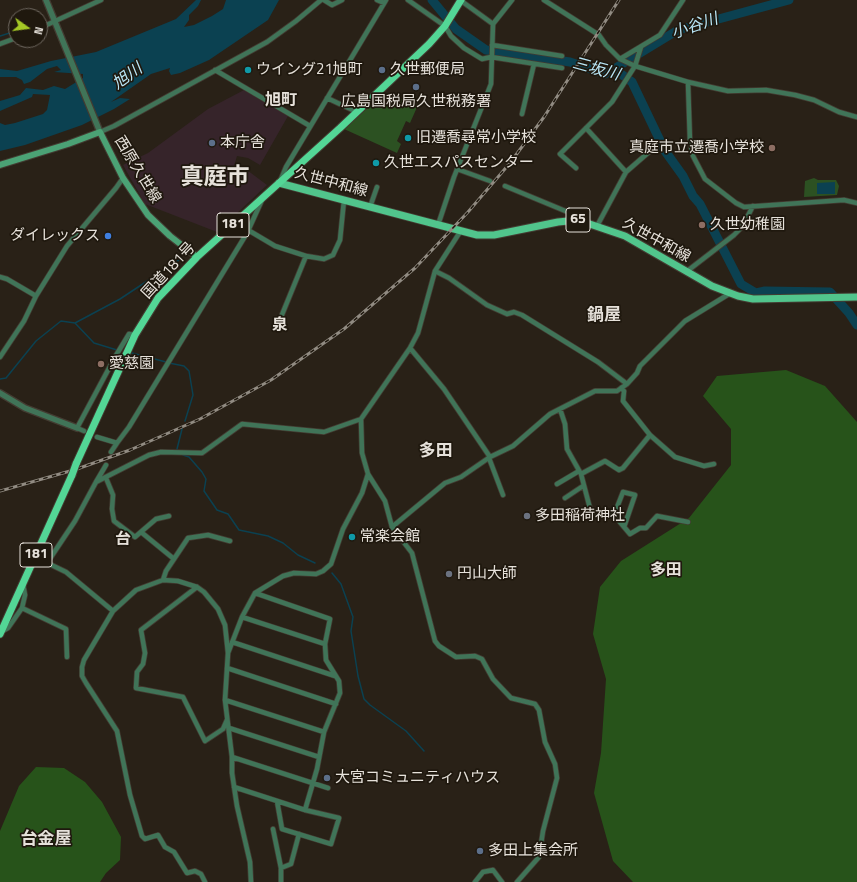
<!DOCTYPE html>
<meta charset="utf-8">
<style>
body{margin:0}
#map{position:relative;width:857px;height:882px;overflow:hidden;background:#292117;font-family:"Titillium Web",sans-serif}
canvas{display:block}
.north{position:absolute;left:8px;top:8px;width:40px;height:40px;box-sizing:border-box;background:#1f180e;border:1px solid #6f6860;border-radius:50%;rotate:104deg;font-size:11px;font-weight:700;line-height:16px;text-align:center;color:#e6e1da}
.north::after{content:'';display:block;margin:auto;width:14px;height:18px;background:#a4c825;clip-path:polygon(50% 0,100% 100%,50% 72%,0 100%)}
</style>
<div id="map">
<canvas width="857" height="882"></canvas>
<div class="north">N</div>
</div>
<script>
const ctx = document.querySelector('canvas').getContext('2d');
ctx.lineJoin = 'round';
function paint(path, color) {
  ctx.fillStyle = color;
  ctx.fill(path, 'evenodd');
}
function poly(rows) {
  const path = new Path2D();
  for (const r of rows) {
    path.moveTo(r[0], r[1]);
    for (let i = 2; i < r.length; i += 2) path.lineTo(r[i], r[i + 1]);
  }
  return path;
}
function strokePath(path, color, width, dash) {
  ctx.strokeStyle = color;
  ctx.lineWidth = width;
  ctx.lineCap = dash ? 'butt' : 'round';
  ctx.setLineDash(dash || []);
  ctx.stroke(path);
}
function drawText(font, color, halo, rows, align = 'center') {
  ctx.font = font + ' "Titillium Web","Noto Sans JP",sans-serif';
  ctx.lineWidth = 3.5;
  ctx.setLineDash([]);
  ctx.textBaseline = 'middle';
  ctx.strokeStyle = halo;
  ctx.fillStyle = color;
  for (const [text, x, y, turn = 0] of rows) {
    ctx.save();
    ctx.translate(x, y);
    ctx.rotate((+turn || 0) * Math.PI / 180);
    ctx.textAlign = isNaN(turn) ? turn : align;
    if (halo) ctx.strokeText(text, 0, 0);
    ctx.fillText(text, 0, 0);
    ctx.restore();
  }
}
paint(poly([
 [244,90,288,116,260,165,248,158,237,156,234,166,247,170,267,185,217,232,145,204,123,165,148,153,208,109]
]), '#36242a');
paint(poly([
 [384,93,418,105,410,123,406,121,397,141,401,144,397,153,344,129],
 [814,178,818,180,836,180,839,186,837,195,804,197,805,181]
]), '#2c5122');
paint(poly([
 [786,370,825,386,857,422,857,882,633,882,613,861,594,793,601,753,606,679,593,634,600,587,621,561,689,518,731,465,731,429,703,396,717,376],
 [36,767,64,768,85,782,102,802,121,837,120,860,106,873,100,882,0,882,0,831,19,786]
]), '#27531a');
paint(poly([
 [196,0,201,0,198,6,189,15,189,20,184,27,194,25,212,16,223,9,226,0,279,0,268,20,209,60,180,73,171,75,169,71,170,68,151,74,111,102,120,98,130,99,114,109,82,125,25,145,0,151,0,123,5,125,15,123,43,114,47,110,50,95,33,94,32,97,0,111,0,101,20,95,26,88,43,90,54,86,65,89,83,78,83,74,54,72,61,70,57,66,47,69,30,82,24,84,22,80,16,77,0,77,0,69,17,71,51,61,96,52,176,19],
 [835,182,835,194,817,194,817,183]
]), '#0b4151');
strokePath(poly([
 [0,36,16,31],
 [75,323,120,299,182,258],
 [132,353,166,362],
 [169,363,184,366,189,371,193,395,185,421],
 [0,379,6,378,36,341,61,321,75,323,94,343,117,350],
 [177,449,182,429],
 [183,455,189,457,202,472,206,479,204,491,217,510,228,514,239,530,268,536,283,543,298,555,315,563],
 [332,573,341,584,353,617,351,631,358,676,364,699,370,705,406,731,424,751]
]), '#0b4151', 1.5);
strokePath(poly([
 [432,0,456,29,486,50,570,62,605,74,609,72,621,74,632,82,665,151,683,176,693,196,700,204,741,284,756,293,765,291,830,292,849,313,857,325],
 [609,72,678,30,789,0]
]), '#0b4151', 9);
const minor = poly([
 [324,0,332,5,342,0],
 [377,0,384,3],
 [408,0,445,26,451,36,464,48,482,59,491,57,562,68],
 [460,0,493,24],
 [544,0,599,35,606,45,620,59,635,66,688,82,728,91,766,90,795,95,814,100,839,112,857,117],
 [40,28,101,0],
 [0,44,16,38],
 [492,45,562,56],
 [620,59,660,35,683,0],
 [215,70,310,126],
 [688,82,690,142,693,156,705,179,736,203,744,207,844,200,857,203],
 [327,98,357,112],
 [522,114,534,64],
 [586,128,626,172],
 [100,132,114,126,267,42,296,21,321,0],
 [576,168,560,154,612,102,635,66,641,47],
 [457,169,490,181],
 [281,179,286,167,386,0],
 [505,186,575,215,578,220],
 [370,207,377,187],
 [438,225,454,177,491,84,493,24,512,0],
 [597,226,626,172,649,152],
 [248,230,275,246,306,256,324,259,333,255,340,240,344,200],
 [435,271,449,278,487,305,507,314,514,312,522,315,598,362,627,384],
 [686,272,734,235,742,227,753,206],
 [0,277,7,279,36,296],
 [279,322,306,256],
 [410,348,444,389,490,457],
 [0,357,24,321,36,296,67,246,116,188,123,178],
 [621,388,624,391,623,401,650,435,675,457,704,466,714,464],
 [560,409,565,424,567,449,581,474,592,516,614,515,630,534,640,528,646,528,657,516,688,522],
 [361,419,362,453,368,474,385,501,392,527,412,553,435,641,439,646,456,657,475,656,482,659,493,679,511,698,535,704,539,710,545,742,555,764,557,778,543,831,539,857,517,882],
 [84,431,77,428,115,357,129,334,135,335],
 [97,437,117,443,129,427,247,233,262,200],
 [111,452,117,443],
 [489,458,503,495],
 [581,474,605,461,619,470,623,468,650,435],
 [106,478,113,495,112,509,114,521,135,537,156,519,169,516],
 [96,482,106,465],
 [557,484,579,471],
 [565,498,583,486],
 [614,515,623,492,635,495,624,527],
 [392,527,445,483,461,477,490,457,513,446,550,414,595,391,617,391,627,384,637,373,640,366,685,321,729,294],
 [141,532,174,559],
 [35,557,66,572,113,611],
 [47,563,75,521,96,482,149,455,161,452,202,453,242,424,324,432,361,419,410,348,418,333,435,271,460,232],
 [163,580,166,571,188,538,208,535,230,541],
 [197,587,141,630,145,653,143,664,137,672,136,688,183,697,205,741,223,729,227,720],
 [22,608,66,629,67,657],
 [242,617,325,644],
 [1,632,8,628,22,608,25,595,23,584],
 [232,642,335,676],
 [227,668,336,704],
 [225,700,324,732],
 [229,728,319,757],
 [232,757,328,788],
 [234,787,305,810,317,769,324,732,340,693,339,681,326,660,325,644,330,619,255,593],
 [277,801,282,829,331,844,339,818,305,810],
 [273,829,281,868,281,882],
 [281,868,291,864,299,834],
 [205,882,201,874,195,871,187,873,174,852,165,847,158,835,145,839,142,836,130,795,117,731,86,683,82,676,82,667,84,660,113,611,136,590,163,580,178,581,197,587,204,592,218,609,225,625,228,653],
 [251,882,250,862,237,806,232,773,232,757,225,700,228,653,242,617,255,593,283,576,294,573,316,574,323,571,331,564,343,529,362,493,368,474],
 [475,882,483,872,493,870,502,882]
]);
const tertiary = poly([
 [46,0,100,132],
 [0,393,25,408,77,428]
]);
const secondary = poly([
 [0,165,68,144,100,132,123,178,148,215,170,236,197,257]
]);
const primary = poly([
 [279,183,477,235,494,235,558,222,578,220,625,236,712,286,738,296,753,299,857,297]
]);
const trunk = poly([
 [76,464,135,335,158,298,197,257,340,128,429,44,445,26,461,0],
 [0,634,72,475]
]);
strokePath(minor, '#433c32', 6);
strokePath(tertiary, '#433c32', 8);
strokePath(secondary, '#433c32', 8);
strokePath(primary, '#433c32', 9);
strokePath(trunk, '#433c32', 9);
strokePath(minor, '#407458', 4.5);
strokePath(tertiary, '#407458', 5.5);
strokePath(secondary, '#4ba275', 6);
strokePath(primary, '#51c58c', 7);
strokePath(trunk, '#53d696', 7);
const rail = poly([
 [0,491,77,469,130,450,200,419,271,380,344,329,415,268,468,212,510,163,544,117,619,0]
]);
strokePath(rail, '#918b82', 3);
strokePath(rail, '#1f180e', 1.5, [4.5]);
const trunkBridge = poly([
 [72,475,76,464]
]);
strokePath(trunkBridge, '#433c32', 9, []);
strokePath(trunkBridge, '#53d696', 7);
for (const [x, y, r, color] of [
 [248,70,4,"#0f9aa8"],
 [382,70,4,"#5c6f8a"],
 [416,87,4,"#5c6f8a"],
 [408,138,4,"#0f9aa8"],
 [212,143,4,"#5c6f8a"],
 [772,148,4,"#8d6e63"],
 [376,163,4,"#0f9aa8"],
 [702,225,4,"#8d6e63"],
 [108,236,4,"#3f7fe0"],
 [101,364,4,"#8d6e63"],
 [527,516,4,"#6b7280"],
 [352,537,4,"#0f9aa8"],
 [449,574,4,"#6b7280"],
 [327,778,4,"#5c6f8a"],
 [480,851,4,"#5c6f8a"]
]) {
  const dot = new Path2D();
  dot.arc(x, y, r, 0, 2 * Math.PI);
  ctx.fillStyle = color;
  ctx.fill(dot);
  strokePath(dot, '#1f180e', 1.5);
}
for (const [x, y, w] of [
 [578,220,24],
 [233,225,32],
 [36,555,32]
]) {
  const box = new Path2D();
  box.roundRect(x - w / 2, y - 12, w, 24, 3);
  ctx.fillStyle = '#1f180e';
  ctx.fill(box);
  strokePath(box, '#e6e1da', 1);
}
drawText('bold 14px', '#e6e1da', null, [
 ["65",578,220],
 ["181",233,225],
 ["181",36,555]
]);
drawText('15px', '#e6e1da', '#1f180e', [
 ["ウイング21旭町",256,70],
 ["久世郵便局",390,70],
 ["広島国税局久世税務署",416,102,"center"],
 ["旧遷喬尋常小学校",416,138],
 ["本庁舎",220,143],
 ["真庭市立遷喬小学校",764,148,"right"],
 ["久世エスパスセンター",384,163],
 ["久世幼稚園",710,225],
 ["ダイレックス",100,236,"right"],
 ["愛慈園",109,364],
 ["多田稲荷神社",535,516],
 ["常楽会館",360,537],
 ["円山大師",457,574],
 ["大宮コミュニティハウス",335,778],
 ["多田上集会所",488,851]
], 'left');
drawText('15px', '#e6e1da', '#1f180e', [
 ["西原久世線",137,170,59],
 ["久世中和線",331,183,15],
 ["久世中和線",656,241,29],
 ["国道181号",169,271,-47]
]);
drawText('italic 16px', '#bae7f7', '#1f180e', [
 ["小谷川",695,27,-19],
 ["三坂川",596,70,15],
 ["旭川",128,77,-36]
]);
drawText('bold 16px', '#e6e1da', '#1f180e', [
 ["旭町",281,101],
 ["泉",280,326],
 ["台",123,540],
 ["多田",666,571]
]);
drawText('bold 17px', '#e6e1da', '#1f180e', [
 ["鍋屋",604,316],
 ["多田",436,452],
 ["台金屋",46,840]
]);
drawText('bold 23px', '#e6e1da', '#1f180e', [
 ["真庭市",215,178]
]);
</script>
